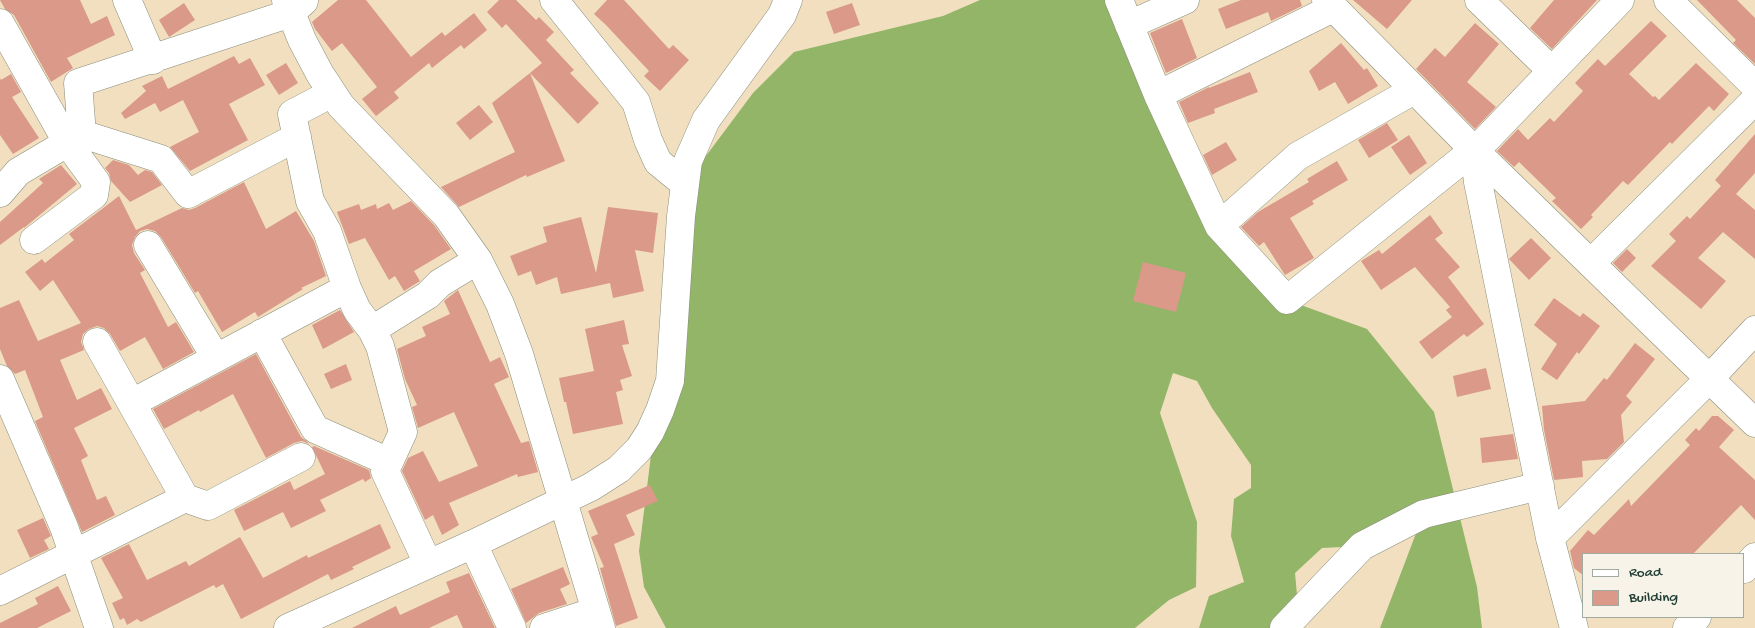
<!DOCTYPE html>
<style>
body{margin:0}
#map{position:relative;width:1755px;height:628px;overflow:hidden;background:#f1dfc0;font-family:"Gochi Hand",sans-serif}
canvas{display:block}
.legend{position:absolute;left:1582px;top:553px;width:162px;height:65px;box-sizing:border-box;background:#f7f3e8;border:1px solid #a1aaa0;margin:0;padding:6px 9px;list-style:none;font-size:15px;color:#1f3d34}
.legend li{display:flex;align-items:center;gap:10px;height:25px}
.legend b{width:25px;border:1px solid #a1aaa0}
</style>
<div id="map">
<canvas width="1755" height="628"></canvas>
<ul class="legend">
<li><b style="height:6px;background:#fff"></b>Road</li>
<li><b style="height:14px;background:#da9989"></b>Building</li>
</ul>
</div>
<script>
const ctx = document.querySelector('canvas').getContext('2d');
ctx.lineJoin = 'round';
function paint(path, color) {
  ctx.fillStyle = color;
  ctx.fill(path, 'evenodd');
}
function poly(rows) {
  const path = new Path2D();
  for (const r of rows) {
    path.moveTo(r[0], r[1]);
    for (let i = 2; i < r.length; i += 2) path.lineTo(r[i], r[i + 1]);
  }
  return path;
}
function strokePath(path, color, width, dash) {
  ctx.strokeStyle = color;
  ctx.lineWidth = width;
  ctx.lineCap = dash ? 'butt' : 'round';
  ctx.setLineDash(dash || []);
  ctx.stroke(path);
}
paint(poly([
 [980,0,1119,0,1219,226,1287,300,1367,329,1434,412,1477,587,1482,628,1380,628,1423,515,1362,546,1322,548,1295,573,1300,628,1199,628,1209,596,1244,582,1231,536,1234,499,1251,488,1251,465,1212,408,1197,381,1173,373,1160,413,1197,522,1196,587,1169,600,1135,628,666,628,644,587,639,551,685,184,753,93,794,52,943,16]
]), '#93b568');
paint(poly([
 [0,0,80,0,91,24,107,16,115,35,67,58,73,68,51,82,14,15,5,9],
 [338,0,366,0,411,57,442,32,445,36,474,13,487,30,464,49,461,45,432,68,429,63,394,92,399,98,376,116,362,99,377,87,342,43,332,51,315,29,312,22],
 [499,0,516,0,536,20,539,17,554,32,546,40,574,70,570,73,599,103,578,124,530,73,542,63,506,24,502,28,487,12],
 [607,0,624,0,669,49,673,45,689,60,660,91,644,76,649,71,606,25,594,14],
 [1241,0,1300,0,1302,6,1271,21,1268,12,1226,29,1218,9],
 [1353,0,1412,0,1387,29],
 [1554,0,1597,0,1552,49,1530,28],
 [1697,0,1737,0,1755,18,1755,64,1733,43,1736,40],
 [184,3,195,20,169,37,159,20],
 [852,3,860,25,834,34,826,12],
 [1182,19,1197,58,1166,73,1150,33],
 [1651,21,1667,36,1629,74,1653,97,1655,96,1659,100,1696,63,1729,94,1714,111,1709,106,1672,144,1670,142,1628,185,1623,181,1591,215,1593,217,1581,229,1552,201,1556,198,1519,162,1514,167,1497,151,1518,129,1528,140,1550,118,1554,122,1583,91,1575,83,1598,59,1605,66],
 [1475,23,1499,44,1467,82,1496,107,1475,129,1416,69,1435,48,1445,57],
 [1341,43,1364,70,1367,68,1378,86,1348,104,1335,82,1319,91,1309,71],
 [234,56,239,64,250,58,265,85,229,104,248,140,190,171,170,147,199,132,183,100,160,112,155,103,125,119,121,113,146,91,142,86,162,76,168,89],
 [286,63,298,83,279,95,266,75],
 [1250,72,1258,92,1214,109,1215,113,1188,123,1179,102,1209,87,1209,88],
 [530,73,565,161,527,177,526,175,459,207,441,187,515,152,492,103],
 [11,74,21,92,12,97,39,138,13,154,0,135,0,78,1,80],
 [479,105,493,122,470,140,456,123],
 [1387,123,1398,140,1369,158,1358,140],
 [1755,134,1755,173,1736,194,1755,210,1755,259,1723,232,1698,258,1726,281,1701,309,1651,266,1676,241,1669,234,1687,216,1690,219,1721,186,1715,180],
 [1409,135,1427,163,1410,175,1391,147],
 [1226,142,1237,160,1212,175,1203,155],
 [113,160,129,165,138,175,145,170,152,172,162,185,130,202,111,181,109,173,105,168],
 [1337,161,1348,180,1312,201,1314,204,1290,218,1314,258,1285,275,1264,242,1259,246,1241,227,1258,212,1309,182,1307,179],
 [61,165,77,184,24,228,24,227,0,245,0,222,43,183,39,179],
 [244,182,266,229,296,211,314,241,326,276,301,288,303,289,258,317,255,312,222,332,198,291,195,293,161,237,155,231,147,229,140,231,135,237,132,245,134,253,145,270,140,273,168,327,176,322,194,352,163,369,145,337,120,351,110,334,104,328,97,326,89,329,83,334,81,342,84,350,60,360,77,400,101,388,112,409,74,428,88,456,81,460,97,500,106,496,115,515,82,532,35,421,43,417,25,370,15,374,7,366,0,349,0,308,19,300,38,341,81,323,53,280,40,291,25,272,42,259,45,263,74,240,69,234,119,196,136,230,182,208,189,210,195,208],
 [411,201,434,225,451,249,414,271,420,281,404,291,395,276,389,280,365,238,349,244,337,212,359,204,361,210,376,204,377,209,389,203,393,210],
 [608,207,658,213,653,253,635,250,644,291,613,298,610,283,561,294,557,277,536,285,531,271,518,276,510,256,547,242,543,227,581,217,596,273],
 [1430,215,1443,233,1435,239,1460,267,1448,277,1484,324,1467,337,1464,334,1432,359,1419,342,1452,317,1446,310,1450,307,1415,267,1381,290,1361,261,1379,250,1382,254],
 [1531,238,1551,258,1529,280,1509,259],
 [1627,249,1636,258,1622,272,1613,263],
 [1143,262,1186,273,1176,312,1133,301],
 [458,290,490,362,500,357,509,377,494,384,521,443,529,441,538,472,518,477,517,474,449,503,459,525,442,535,433,515,425,520,402,471,408,458,423,451,439,482,478,466,454,412,418,428,412,407,417,405,405,379,397,349,426,336,422,327,450,314,444,301],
 [1554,298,1580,317,1583,313,1600,326,1579,354,1577,352,1557,380,1541,369,1557,344,1534,325],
 [340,310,354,332,323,349,312,325],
 [624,320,629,344,622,345,632,376,620,380,623,390,616,392,623,424,573,434,566,402,564,402,559,378,594,371,585,329],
 [1635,343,1655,359,1626,396,1632,402,1621,415,1624,442,1607,459,1582,461,1583,477,1554,480,1544,430,1542,406,1585,401,1604,378,1607,380],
 [256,354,301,437,310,444,302,441,294,443,266,458,233,394,200,412,199,410,164,429,153,409],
 [346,364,352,380,331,389,324,374],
 [1486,368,1491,389,1457,397,1453,376],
 [1712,416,1718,416,1734,430,1719,447,1755,480,1755,520,1741,505,1693,554,1584,554,1584,576,1574,568,1570,551,1588,530,1594,535,1629,499,1631,506,1690,445,1685,440,1696,428,1699,431],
 [1513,434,1518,459,1482,463,1480,438],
 [314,446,369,470,371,478,365,482,363,479,320,500,326,511,291,528,283,512,244,531,234,510,290,481,294,490,325,474,312,447],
 [650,485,658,501,626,515,635,535,614,544,638,618,616,626,600,568,604,567,591,537,598,534,588,511],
 [43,518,51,536,44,540,49,549,30,558,17,530],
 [380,524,391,548,352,567,354,569,331,580,328,574,241,619,223,584,216,588,214,585,141,622,137,619,127,625,124,618,120,620,112,603,123,598,101,558,129,544,147,580,186,561,189,566,240,537,263,578,307,555,308,558],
 [563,567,570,584,560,589,567,604,539,613,526,623,511,589],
 [469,573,495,628,463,628,457,615,429,628,352,628,396,606,400,615,450,592,446,582],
 [58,586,71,611,37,628,0,628,0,623,38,604,35,598]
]), '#da9989');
const minor = poly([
 [127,0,153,60],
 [286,0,302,40,320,74,341,106,446,215,478,260,500,304,519,354,601,628],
 [554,0,636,102,648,140,658,162,685,184],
 [1119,0,1158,95,1219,226,1287,300,1474,150,1477,149,1620,0],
 [1326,0,1474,150,1755,423],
 [1479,0,1552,71],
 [1668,0,1755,86],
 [0,23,67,142,96,182,94,195,34,240],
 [1129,25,1185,0],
 [332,93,292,114,310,201,327,231,347,288,357,310,372,330,380,346,403,432,385,471,428,564],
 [1158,95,1333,8],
 [82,134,78,83,291,13,304,1],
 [1474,150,1478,182,1550,538,1574,628],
 [0,193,18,172,82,134,161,159,188,194,297,137],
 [1219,226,1298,156,1414,90],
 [148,245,216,358],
 [1591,263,1755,100],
 [372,330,428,295,440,283,478,260],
 [262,333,315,429,389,462],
 [0,379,64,527,99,628],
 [132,403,347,288],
 [185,498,208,506,301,457],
 [1550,538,1710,378,1755,330],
 [473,544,512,628],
 [1744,569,1755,557],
 [0,591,185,498,97,342],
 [288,628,473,544,591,487,619,469,639,449,650,432,660,410,670,381,681,216,688,161,706,120,782,15,788,0],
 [544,628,596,611],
 [1284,628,1362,546,1424,514,1540,486],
 [1687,628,1697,617]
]);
strokePath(minor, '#888e7a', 29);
strokePath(minor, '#fff', 28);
</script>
